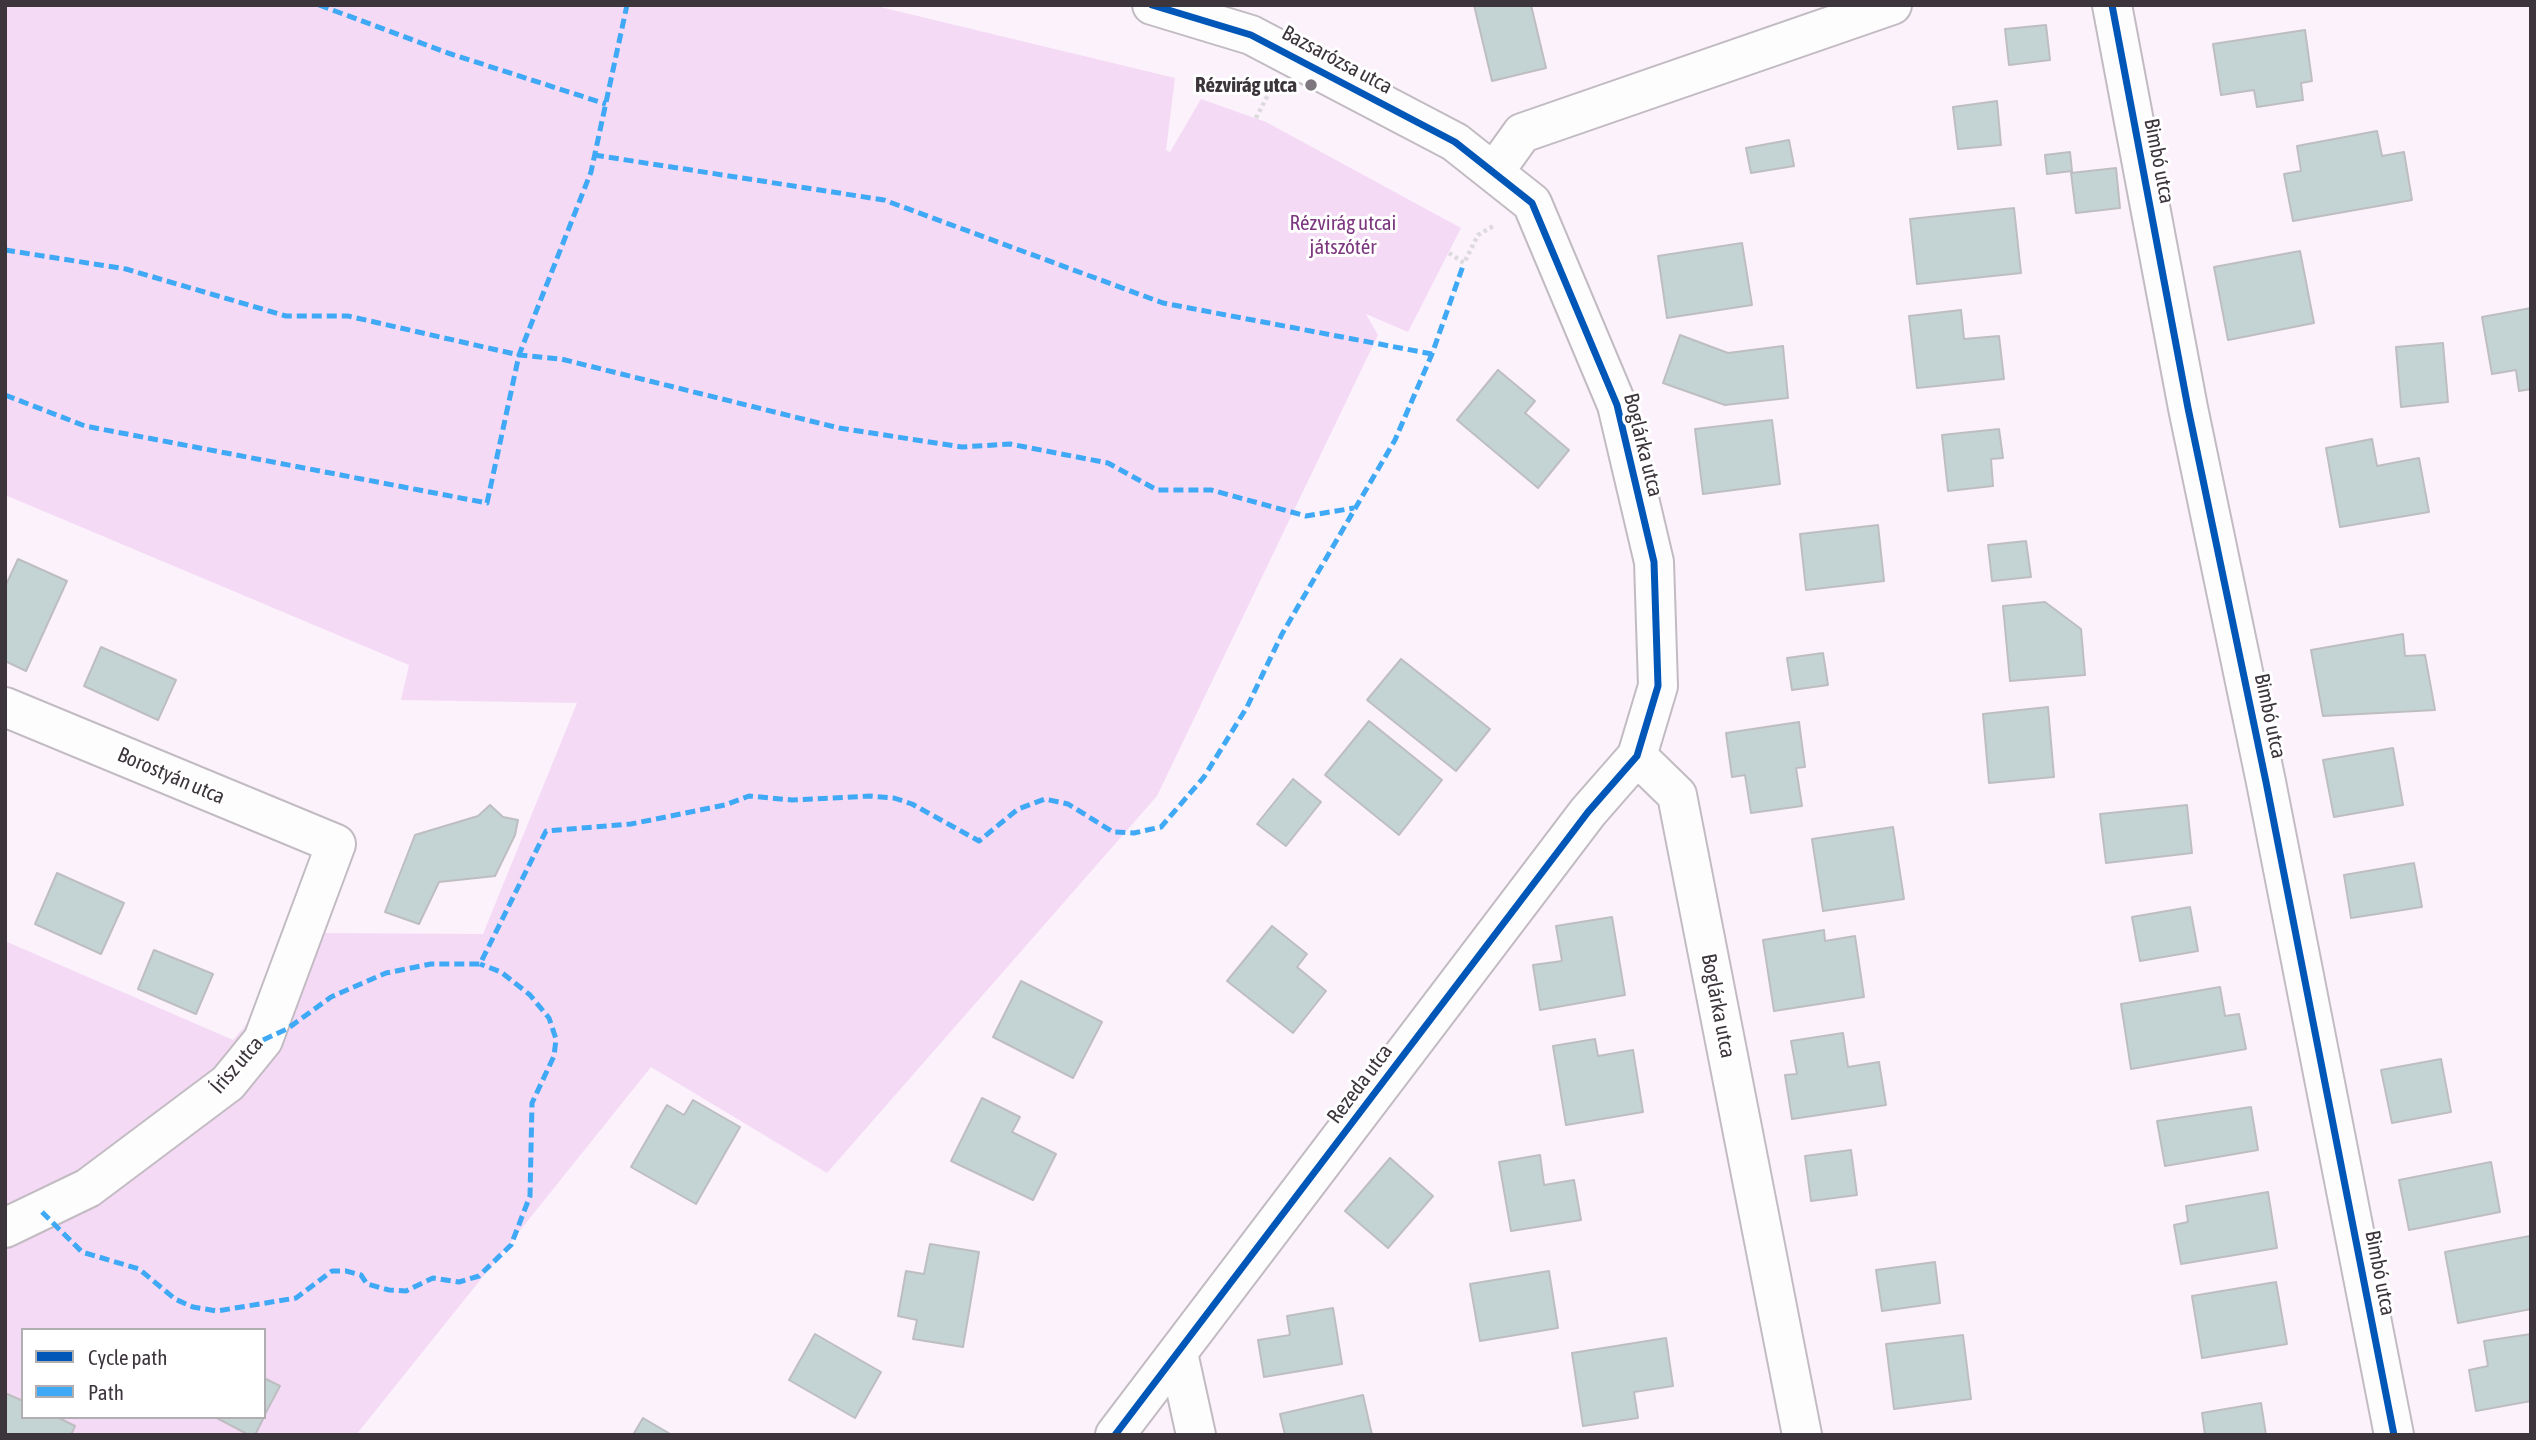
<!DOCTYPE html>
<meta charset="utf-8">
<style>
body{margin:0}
#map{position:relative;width:2536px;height:1440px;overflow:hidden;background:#fbf2fb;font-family:"Asap Condensed",sans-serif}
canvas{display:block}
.frame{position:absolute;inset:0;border:7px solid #3c353c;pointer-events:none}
.legend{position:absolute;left:21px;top:1328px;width:245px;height:91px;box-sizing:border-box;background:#fff;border:2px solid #b1aeb1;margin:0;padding:9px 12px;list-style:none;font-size:21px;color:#3c353c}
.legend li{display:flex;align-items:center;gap:14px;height:35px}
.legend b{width:35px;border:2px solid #b1aeb1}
</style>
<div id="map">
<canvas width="2536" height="1440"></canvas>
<div class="frame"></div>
<ul class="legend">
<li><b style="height:9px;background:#0057b8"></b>Cycle path</li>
<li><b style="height:9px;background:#3fa9f5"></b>Path</li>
</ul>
</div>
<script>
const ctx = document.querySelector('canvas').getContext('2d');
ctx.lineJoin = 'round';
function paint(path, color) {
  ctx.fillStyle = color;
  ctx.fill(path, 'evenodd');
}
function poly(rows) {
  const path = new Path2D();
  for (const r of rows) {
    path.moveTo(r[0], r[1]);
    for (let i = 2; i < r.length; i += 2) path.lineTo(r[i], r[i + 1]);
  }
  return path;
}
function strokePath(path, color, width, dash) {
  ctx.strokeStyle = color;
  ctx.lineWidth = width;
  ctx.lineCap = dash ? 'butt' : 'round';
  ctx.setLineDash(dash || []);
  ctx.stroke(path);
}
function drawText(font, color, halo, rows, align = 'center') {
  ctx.font = font + ' "Asap Condensed",sans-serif';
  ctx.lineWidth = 6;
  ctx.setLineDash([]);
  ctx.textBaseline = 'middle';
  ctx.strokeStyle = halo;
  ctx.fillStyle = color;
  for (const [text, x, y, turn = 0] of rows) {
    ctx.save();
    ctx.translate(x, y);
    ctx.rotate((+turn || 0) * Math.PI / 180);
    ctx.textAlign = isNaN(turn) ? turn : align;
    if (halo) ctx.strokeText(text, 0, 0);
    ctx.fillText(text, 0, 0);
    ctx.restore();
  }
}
paint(poly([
 [5,5,872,5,1175,78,1166,150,1170,152,1201,99,1266,122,1461,228,1408,332,1366,314,1378,335,1157,796,827,1173,651,1067,356,1435,5,1435,5,941,233,1040,325,933,483,934,577,703,401,700,409,665,5,495],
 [23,1330,264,1330,264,1417,23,1417]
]), '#f5daf6');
const building = poly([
 [1474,5,1531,5,1546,68,1492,81,1474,5],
 [2046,25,2050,60,2009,65,2005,29,2046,25],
 [2305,30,2312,81,2301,83,2303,100,2257,107,2254,90,2221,95,2213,44,2305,30],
 [1997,101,2001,145,1958,149,1953,107,1997,101],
 [2377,131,2382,156,2404,152,2412,200,2293,221,2284,174,2301,171,2297,146,2377,131],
 [1789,140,1794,166,1751,173,1746,148,1789,140],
 [2070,152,2072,171,2047,174,2045,155,2070,152],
 [2116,168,2120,208,2076,213,2071,173,2116,168],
 [2014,208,2021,273,1917,284,1910,219,2014,208],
 [1742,243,1752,305,1667,318,1658,256,1742,243],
 [2300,251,2314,323,2228,340,2214,267,2300,251],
 [2531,308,2531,389,2519,391,2516,370,2492,374,2482,317,2531,308],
 [1961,310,1964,339,1999,336,2004,379,1917,388,1909,316,1961,310],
 [1680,335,1728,353,1783,346,1788,398,1725,405,1663,383,1680,335],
 [2443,343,2448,402,2401,407,2396,347,2443,343],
 [1498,370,1535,401,1525,413,1569,450,1538,488,1457,420,1498,370],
 [1772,420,1780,484,1703,494,1695,429,1772,420],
 [1999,429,2003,458,1991,459,1993,486,1948,491,1942,435,1999,429],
 [2372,439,2377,466,2419,458,2429,512,2340,527,2326,448,2372,439],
 [1878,525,1884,581,1806,590,1800,534,1878,525],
 [2026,541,2031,577,1992,581,1988,545,2026,541],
 [18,559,67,581,26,671,5,661,5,587,18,559],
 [2045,602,2081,629,2085,675,2010,681,2003,606,2045,602],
 [2403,634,2405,656,2425,655,2435,710,2323,716,2311,650,2403,634],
 [101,647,176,680,158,720,84,686,101,647],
 [1823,653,1828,685,1792,690,1787,658,1823,653],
 [1401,659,1490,729,1456,771,1367,700,1401,659],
 [2048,707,2054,777,1989,783,1983,714,2048,707],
 [1369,721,1442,780,1399,835,1325,775,1369,721],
 [1799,722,1805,767,1796,768,1802,806,1751,813,1745,775,1732,777,1726,733,1799,722],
 [2393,748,2403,805,2334,817,2323,760,2393,748],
 [1293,779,1321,802,1286,846,1257,824,1293,779],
 [490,805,503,817,518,820,515,835,495,876,439,882,419,924,385,912,415,835,478,816,490,805],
 [2187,805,2192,853,2106,863,2100,814,2187,805],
 [1893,827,1904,899,1823,911,1812,839,1893,827],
 [2414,863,2422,907,2351,918,2344,875,2414,863],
 [57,873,124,903,101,954,35,924,57,873],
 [2190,907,2198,951,2140,961,2132,917,2190,907],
 [1612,917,1625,995,1540,1010,1533,965,1562,961,1556,926,1612,917],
 [1272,926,1307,954,1297,967,1326,991,1293,1033,1227,981,1272,926],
 [1824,930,1825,941,1855,936,1864,997,1774,1011,1763,940,1824,930],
 [154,950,213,974,196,1014,138,989,154,950],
 [1021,981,1102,1022,1073,1078,993,1037,1021,981],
 [2220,987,2225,1016,2239,1014,2246,1049,2131,1069,2121,1004,2220,987],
 [1843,1033,1848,1067,1879,1062,1886,1105,1792,1119,1785,1075,1797,1074,1791,1041,1843,1033],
 [1595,1039,1598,1056,1633,1050,1643,1112,1566,1125,1553,1046,1595,1039],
 [2441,1059,2451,1112,2392,1123,2381,1070,2441,1059],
 [982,1098,1020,1117,1012,1132,1056,1154,1033,1200,951,1161,982,1098],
 [693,1100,740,1127,696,1204,631,1167,667,1105,684,1115,693,1100],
 [2251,1107,2258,1150,2165,1166,2157,1121,2251,1107],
 [1851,1150,1857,1195,1811,1201,1805,1156,1851,1150],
 [1540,1155,1544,1185,1574,1180,1581,1220,1511,1231,1499,1162,1540,1155],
 [1390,1158,1433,1196,1388,1248,1345,1211,1390,1158],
 [2491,1162,2500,1212,2409,1230,2399,1180,2491,1162],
 [2268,1192,2277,1248,2181,1264,2174,1225,2188,1222,2186,1206,2268,1192],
 [2530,1236,2531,1309,2458,1323,2445,1252,2530,1236],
 [930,1244,979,1252,963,1347,913,1339,917,1320,898,1316,906,1271,924,1274,930,1244],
 [1935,1262,1940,1303,1882,1311,1876,1270,1935,1262],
 [1549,1271,1558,1328,1480,1341,1470,1284,1549,1271],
 [2276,1282,2287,1344,2202,1358,2192,1296,2276,1282],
 [1333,1308,1342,1364,1264,1377,1258,1340,1290,1335,1287,1316,1333,1308],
 [815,1334,881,1372,855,1418,789,1380,815,1334],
 [2531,1334,2531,1401,2476,1411,2469,1370,2488,1366,2484,1341,2531,1334],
 [1963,1335,1971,1399,1894,1409,1886,1344,1963,1335],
 [1666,1338,1673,1386,1634,1392,1638,1418,1583,1426,1572,1353,1666,1338],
 [264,1378,280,1386,264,1416,264,1378],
 [5,1393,23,1401,23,1417,57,1417,75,1426,71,1435,5,1435,5,1393],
 [1363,1395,1372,1435,1285,1435,1280,1414,1363,1395],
 [2261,1403,2266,1435,2205,1435,2202,1413,2261,1403],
 [215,1417,264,1417,255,1435,249,1435,215,1417],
 [643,1418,672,1435,633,1435,643,1418]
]);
paint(building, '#c4d4d4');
strokePath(building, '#bebec1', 2);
const minor = poly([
 [2112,5,2188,408,2266,782,2394,1435],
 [1494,172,1522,133,1892,5],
 [5,707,336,844,263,1040,228,1083,88,1188,5,1228],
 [1637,756,1677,795,1802,1435],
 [1178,1353,1196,1435],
 [1115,1435,1588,812,1637,756,1658,686,1654,562,1617,405,1532,203,1455,142,1251,35,1152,5]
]);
strokePath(minor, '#c2bbc2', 42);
strokePath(poly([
 [1256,118,1270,91],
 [1449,253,1464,263,1478,235,1495,225]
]), '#dddadd', 4.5, [3.5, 3.5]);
strokePath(minor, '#fefdfe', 38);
strokePath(poly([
 [319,5,448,53,606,104],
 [594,155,884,200,1163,303,1432,354],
 [5,250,126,269,286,316,348,316,519,355,561,359,839,428,962,447,1010,444,1108,463,1157,490,1211,490,1306,516,1354,508],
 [5,395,85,426,487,503,519,355,591,172,627,5],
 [263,1040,287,1029,331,997,386,973,431,964,480,964,546,831,631,824,725,805,749,796,792,800,870,796,894,798,912,804,979,841,1018,809,1045,799,1068,804,1113,832,1134,833,1161,827,1204,777,1247,707,1282,634,1395,440,1432,354,1464,263],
 [42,1212,82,1252,139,1269,175,1299,193,1307,217,1311,296,1298,332,1271,346,1271,361,1275,367,1284,389,1290,406,1291,433,1278,459,1282,479,1276,511,1245,530,1196,532,1103,554,1056,556,1039,549,1018,530,995,501,972,480,964]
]), '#3fa9f5', 5, [10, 5]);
strokePath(poly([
 [2112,5,2188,408,2266,782,2394,1435],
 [1115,1435,1588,812,1637,756,1658,686,1654,562,1617,405,1532,203,1455,142,1251,35,1152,5]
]), '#0057b8', 7);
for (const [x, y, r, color] of [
 [1311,85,7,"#7f777f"]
]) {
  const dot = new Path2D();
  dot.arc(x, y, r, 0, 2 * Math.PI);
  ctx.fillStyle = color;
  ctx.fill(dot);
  strokePath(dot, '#fff', 2.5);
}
drawText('21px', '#3c353c', '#fff', [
 ["Bazsarózsa utca",1337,60,28],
 ["Bimbó utca",2159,161,79],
 ["Boglárka utca",1643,445,76],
 ["Bimbó utca",2270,716,78],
 ["Borostyán utca",171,776,23],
 ["Boglárka utca",1718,1006,79],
 ["Írisz utca",237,1065,-49],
 ["Rezeda utca",1360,1084,-53],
 ["Bimbó utca",2380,1273,79]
]);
drawText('bold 21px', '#3c353c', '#fff', [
 ["Rézvirág utca",1297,85]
], 'right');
drawText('21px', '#7c377f', '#fff', [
 ["Rézvirág utcai",1343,223],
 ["játszótér",1343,247]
]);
</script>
